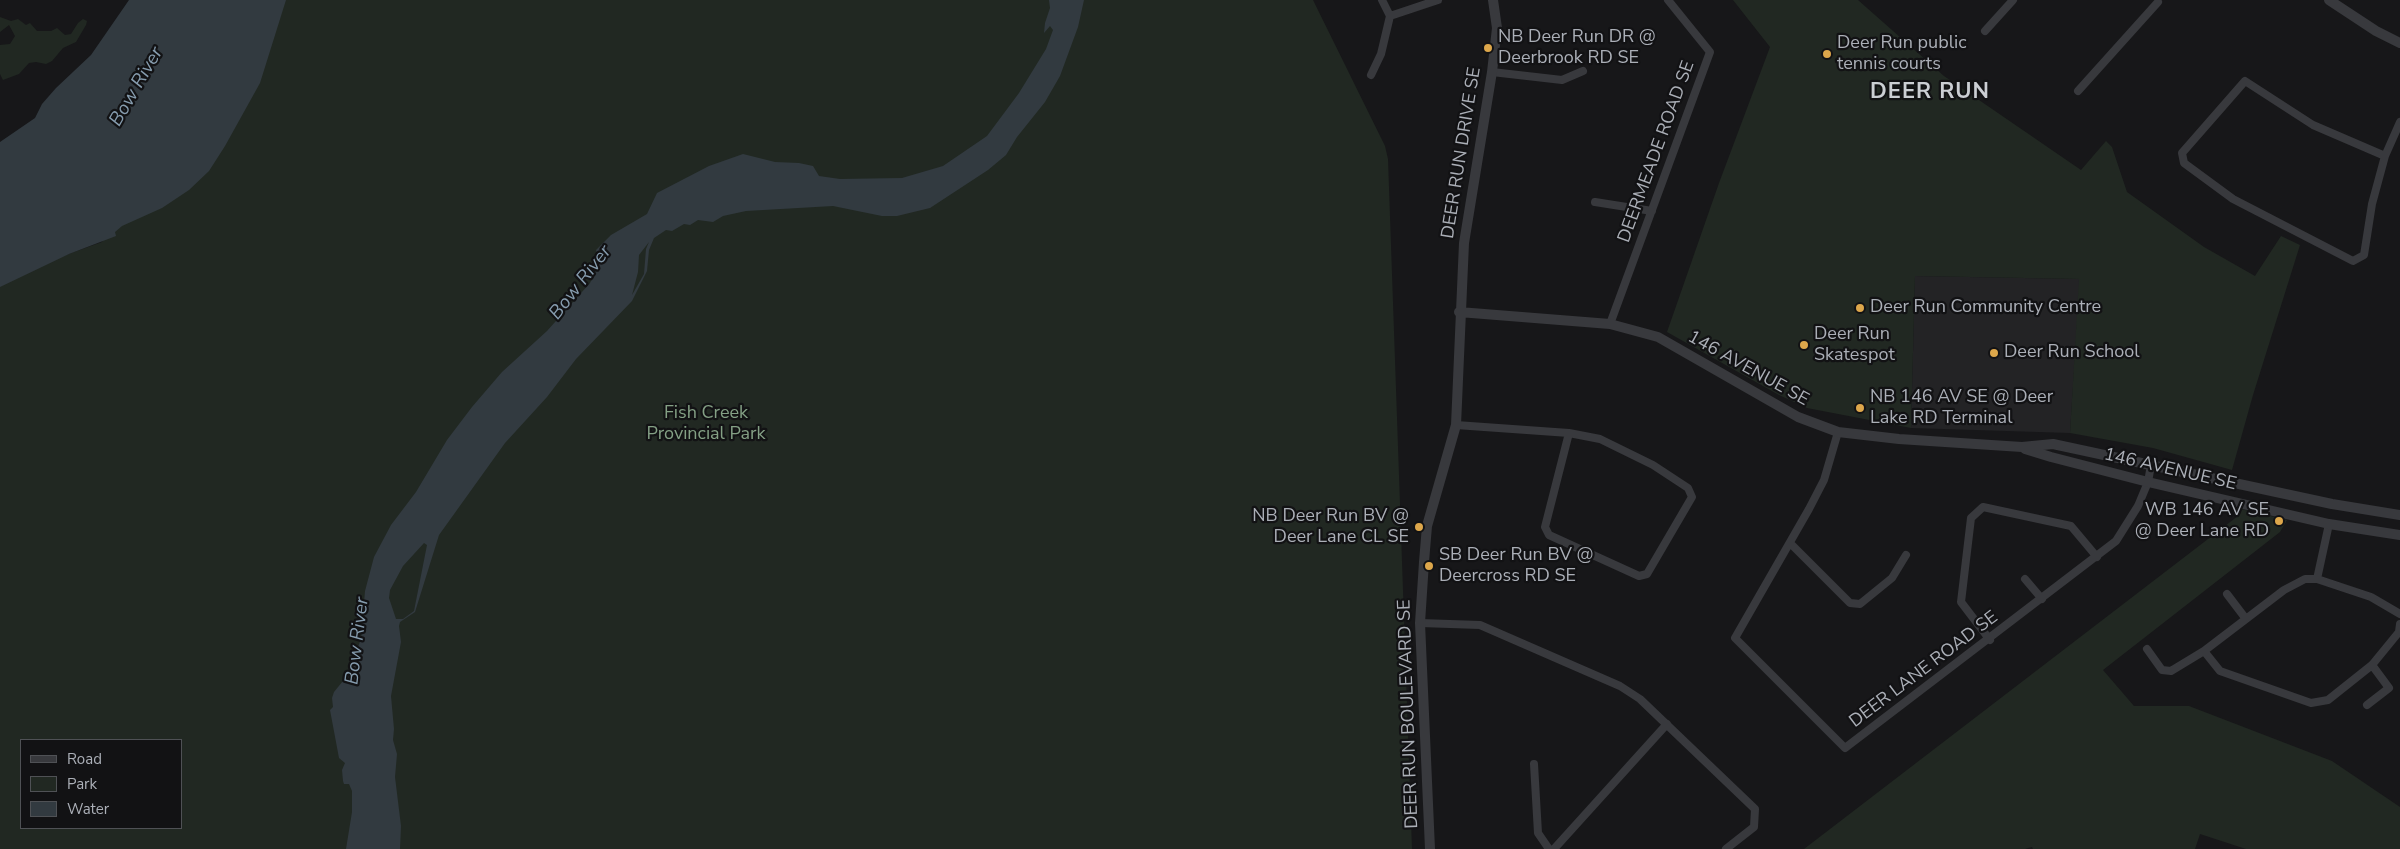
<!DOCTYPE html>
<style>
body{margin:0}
#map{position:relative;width:2400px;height:849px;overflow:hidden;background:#171719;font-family:"Nunito Sans",sans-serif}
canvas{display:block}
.legend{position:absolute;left:20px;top:739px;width:162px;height:90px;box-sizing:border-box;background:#121214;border:1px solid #4f5155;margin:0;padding:6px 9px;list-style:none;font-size:15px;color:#abafb7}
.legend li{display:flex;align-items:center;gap:10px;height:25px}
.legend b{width:25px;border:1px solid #4f5155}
</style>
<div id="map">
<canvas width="2400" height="849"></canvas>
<ul class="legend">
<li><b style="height:6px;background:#38393d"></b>Road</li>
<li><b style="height:14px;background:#212822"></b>Park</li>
<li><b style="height:14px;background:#323a40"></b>Water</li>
</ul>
</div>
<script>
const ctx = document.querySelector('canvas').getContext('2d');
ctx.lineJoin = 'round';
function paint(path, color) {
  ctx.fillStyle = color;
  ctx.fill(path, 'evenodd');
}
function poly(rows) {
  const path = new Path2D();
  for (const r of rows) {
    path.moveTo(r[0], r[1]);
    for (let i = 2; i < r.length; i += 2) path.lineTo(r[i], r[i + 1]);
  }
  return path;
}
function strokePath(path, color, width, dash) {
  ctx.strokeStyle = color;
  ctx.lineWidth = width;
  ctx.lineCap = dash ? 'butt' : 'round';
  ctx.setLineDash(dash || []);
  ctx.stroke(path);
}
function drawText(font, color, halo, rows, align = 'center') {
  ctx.font = font + ' "Nunito Sans",sans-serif';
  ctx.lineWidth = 4.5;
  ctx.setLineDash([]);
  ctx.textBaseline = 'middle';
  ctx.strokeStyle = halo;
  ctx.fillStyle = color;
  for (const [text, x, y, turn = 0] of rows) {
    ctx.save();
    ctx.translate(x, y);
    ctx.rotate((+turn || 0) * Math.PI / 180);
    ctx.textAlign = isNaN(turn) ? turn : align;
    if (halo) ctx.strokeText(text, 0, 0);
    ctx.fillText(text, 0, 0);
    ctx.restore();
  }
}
paint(poly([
 [1915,276,2080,279,2070,433,1911,428]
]), '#232325');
paint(poly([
 [250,0,1313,0,1385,146,1388,159,1412,849,0,849,0,286,60,257,102,242],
 [21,740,181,740,181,828,21,828],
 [1733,0,1858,0,1944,76,2081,170,2106,141,2112,147,2127,192,2204,247,2255,276,2281,236,2300,245,2253,395,2232,470,2153,448,2070,433,2079,279,1915,276,1911,428,1807,408,1779,395,1667,332,1719,183,1770,47],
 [0,17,11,21,18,19,26,25,30,23,37,31,51,31,57,28,65,35,71,34,78,23,83,19,87,21,86,25,76,42,63,48,52,61,46,64,36,62,29,63,19,74,3,80,0,74,0,45,10,44,15,36,9,25,0,32],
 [2241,509,2287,520,2280,532,2103,670,2134,706,2189,706,2332,761,2400,807,2400,849,2246,849,2200,834,2195,849,2033,849,2032,847,2025,849,1804,849,2238,516]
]), '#212822');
paint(poly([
 [129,0,286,0,260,83,225,146,209,171,189,190,162,208,122,226,115,232,116,236,69,254,0,287,0,142,35,118,42,104,56,88,91,55],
 [1049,0,1084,0,1078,27,1060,76,1045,102,1017,137,1006,155,988,170,930,208,897,216,882,216,833,206,746,211,723,216,713,222,698,220,690,225,684,224,672,231,666,230,654,238,649,250,647,271,632,301,576,359,547,397,505,443,439,535,415,612,400,622,399,626,401,642,391,696,394,729,393,740,397,754,395,777,401,826,400,849,346,849,352,812,352,791,349,784,344,784,343,781,342,770,345,763,339,758,330,710,333,707,332,698,334,692,347,676,361,639,365,591,374,557,391,525,416,492,447,440,472,407,502,372,547,331,590,283,600,262,596,250,611,235,647,214,657,193,709,166,743,154,775,162,799,163,813,166,819,176,840,179,902,178,943,166,987,136,1019,93,1046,49,1053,30,1050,26,1044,33,1045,23,1050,8],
 [649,242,646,249,644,274,632,295,638,272,639,255],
 [424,543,427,545,414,611,403,619,396,619,389,598,390,590,403,566]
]), '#323a40');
strokePath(poly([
 [1382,0,1390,16,1438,0],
 [1985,31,2013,0],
 [1492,72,1562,80,1583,71],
 [1371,75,1381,54,1390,16],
 [2078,91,2158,2],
 [2385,156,2313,125,2245,81,2182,153,2184,163,2233,199,2353,261,2364,255,2372,204,2385,156,2400,122],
 [1595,202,1652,211],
 [1610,324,1710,52,1668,0],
 [1456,425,1569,433,1600,439,1653,465,1688,488,1692,497,1647,574,1639,576,1549,535,1545,527,1569,433],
 [1838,432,1824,480,1809,509,1735,638,1845,748,2116,541,2138,506,2148,482,2151,465],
 [1790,543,1850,603,1860,604,1892,578,1906,555],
 [2025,579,2042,599],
 [2317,579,2329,524],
 [2227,594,2246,619],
 [1420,623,1480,625,1620,686,1640,699,1755,809,1754,827,1726,849],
 [1990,640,1961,602,1971,518,1983,507,2071,526,2097,557],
 [2147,649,2162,670,2171,671,2204,651,2284,590,2305,579,2317,579,2371,597,2400,614],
 [2204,651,2220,671,2311,703,2328,700,2372,665,2399,632,2400,624],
 [2367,705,2389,688,2372,665],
 [1534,764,1538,833,1549,849],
 [1554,849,1667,724]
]), '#38393d', 8);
strokePath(poly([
 [2329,0,2376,31,2400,43],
 [1459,312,1610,324,1658,337,1798,417,1838,432,1899,439,2022,447,2053,444,2332,504,2400,515],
 [2025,449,2051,457,2148,482,2329,524,2400,535],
 [1430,849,1420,623,1424,562,1427,526,1456,425,1464,243,1492,72,1497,28,1493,0]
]), '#38393d', 10);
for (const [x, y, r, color] of [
 [1488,48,5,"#dda74b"],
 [1827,54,5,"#dda74b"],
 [1860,308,5,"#dda74b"],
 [1804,345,5,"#dda74b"],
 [1994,353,5,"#dda74b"],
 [1860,408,5,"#dda74b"],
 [2279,521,5,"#dda74b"],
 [1419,527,5,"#dda74b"],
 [1429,566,5,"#dda74b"]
]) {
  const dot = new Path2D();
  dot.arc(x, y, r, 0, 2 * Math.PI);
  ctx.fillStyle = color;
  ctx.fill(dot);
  strokePath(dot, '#121214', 2);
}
drawText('18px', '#abafb7', '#121214', [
 ["NB Deer Run DR @",1498,38],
 ["Deerbrook RD SE",1498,59],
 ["Deer Run public",1837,44],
 ["tennis courts",1837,65],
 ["Deer Run Community Centre",1870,308],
 ["Deer Run",1814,335],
 ["Skatespot",1814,356],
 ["Deer Run School",2004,353],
 ["NB 146 AV SE @ Deer",1870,398],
 ["Lake RD Terminal",1870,419],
 ["WB 146 AV SE",2269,511,"right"],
 ["@ Deer Lane RD",2269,532,"right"],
 ["NB Deer Run BV @",1409,517,"right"],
 ["Deer Lane CL SE",1409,538,"right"],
 ["SB Deer Run BV @",1439,556],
 ["Deercross RD SE",1439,577]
], 'left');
drawText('18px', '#abafb7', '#121214', [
 ["DEERMEADE ROAD SE",1657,152,-70],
 ["DEER RUN DRIVE SE",1462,153,-81],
 ["146 AVENUE SE",1748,369,29],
 ["146 AVENUE SE",2170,470,13],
 ["DEER LANE ROAD SE",1924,670,-37],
 ["DEER RUN BOULEVARD SE",1409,714,-92]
]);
drawText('18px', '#84a085', '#121214', [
 ["Fish Creek",706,414],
 ["Provincial Park",706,435]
]);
drawText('italic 19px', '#869cae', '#121214', [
 ["Bow River",137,87,-60],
 ["Bow River",581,283,-52],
 ["Bow River",358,641,-83]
]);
ctx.letterSpacing = '1px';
drawText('bold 22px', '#cbced3', '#121214', [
 ["DEER RUN",1930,93]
]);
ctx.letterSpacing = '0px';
</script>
